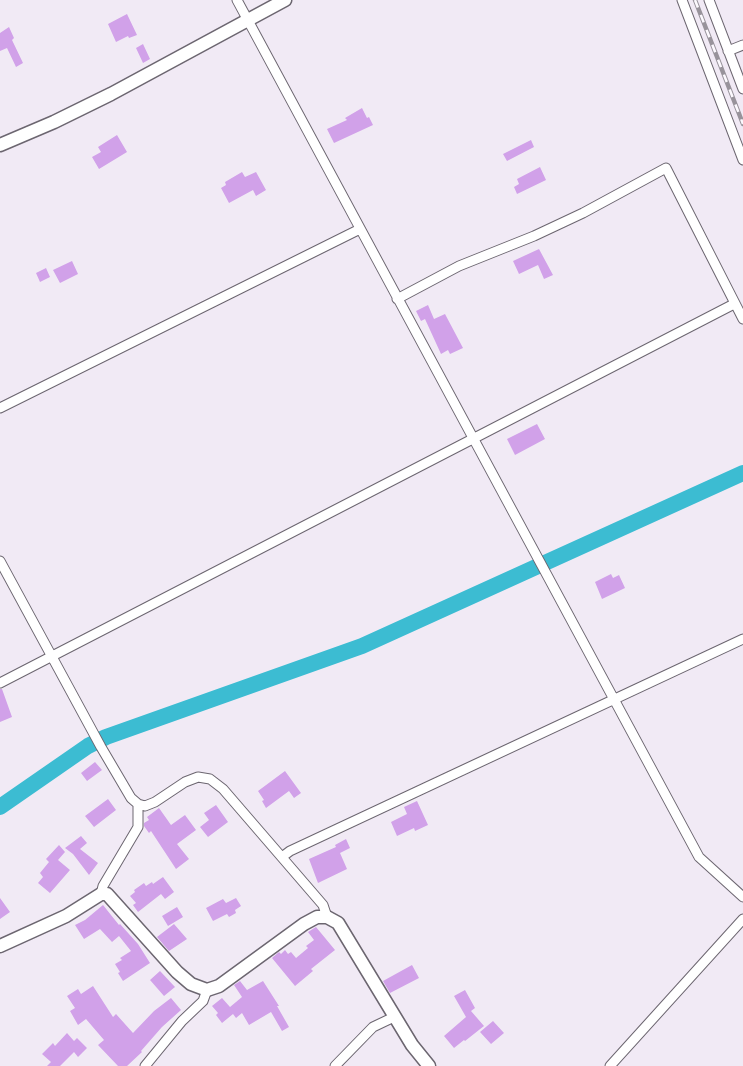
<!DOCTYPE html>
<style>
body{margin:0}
canvas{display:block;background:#f1eaf5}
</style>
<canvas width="743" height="1066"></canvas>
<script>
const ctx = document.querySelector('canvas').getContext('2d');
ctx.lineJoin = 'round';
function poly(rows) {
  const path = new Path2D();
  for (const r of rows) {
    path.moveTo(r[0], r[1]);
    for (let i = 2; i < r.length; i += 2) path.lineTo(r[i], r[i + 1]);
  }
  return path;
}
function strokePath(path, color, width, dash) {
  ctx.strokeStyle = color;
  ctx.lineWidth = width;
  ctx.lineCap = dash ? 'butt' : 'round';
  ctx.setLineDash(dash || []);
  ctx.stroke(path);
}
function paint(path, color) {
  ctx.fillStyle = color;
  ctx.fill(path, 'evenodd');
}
strokePath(poly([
 [0,807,88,746,106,737,362,646,743,473]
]), '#3cbcd2', 16);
paint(poly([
 [127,14,137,35,129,38,128,36,116,42,108,24],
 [9,27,14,38,12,40,23,63,16,67,7,48,0,51,0,33],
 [143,44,150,59,143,63,136,48],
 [362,108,367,118,369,117,373,125,334,143,327,129,347,120,345,118],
 [117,135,127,152,99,169,92,157,101,152,98,147],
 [531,140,534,147,507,161,503,154],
 [540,167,546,180,517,194,514,187,519,184,517,179],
 [242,172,245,177,256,172,266,190,256,196,253,190,229,203,221,188,226,185,225,182],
 [539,249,553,275,544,279,538,265,519,274,513,261],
 [72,261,78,274,60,283,53,270],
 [46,268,50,277,40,282,36,273],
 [428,305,434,319,445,314,463,348,450,354,448,350,441,354,425,319,421,321,416,311],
 [537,424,545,439,515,455,507,439],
 [611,574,613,578,619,575,625,588,602,599,595,582],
 [0,689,2,689,12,717,0,722],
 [95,762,102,770,87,781,81,773],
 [285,771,301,793,294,798,289,791,266,808,262,801,264,800,258,791],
 [108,799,116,810,94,827,85,816],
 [417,801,428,825,415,831,414,828,397,836,391,822,407,814,404,807],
 [216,805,228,822,208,837,200,827,209,820,204,813],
 [159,808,171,825,185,815,196,830,177,844,189,859,176,869,151,831,149,833,144,826,144,823,149,820,147,817],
 [81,836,87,843,80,849,98,863,89,875,73,854,65,848],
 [346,839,350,848,340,853,347,869,318,883,309,859,336,847,335,845],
 [59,845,65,852,58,860,70,870,50,893,38,883,43,877,40,873,49,862,46,859],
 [163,877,174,892,165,899,161,894,138,912,133,905,136,903,130,896,135,892,134,890,144,883,146,886,152,882,153,884],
 [0,898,10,912,0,919],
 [236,898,241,906,235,910,236,913,229,917,227,914,213,921,206,908,223,899,226,903],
 [103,905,119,925,120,924,138,944,150,963,123,981,118,973,120,972,115,964,122,960,120,958,131,951,119,936,112,942,100,929,84,939,75,925,85,920],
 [177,907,183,917,168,926,162,916],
 [174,924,187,939,169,951,157,937],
 [316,927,335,950,311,969,313,971,295,986,272,958,279,952,281,954,285,950,288,954,291,952,296,958,308,948,306,946,314,940,308,932],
 [412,965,419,978,390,993,383,981],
 [160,971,175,987,164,996,150,980],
 [240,981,247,990,263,981,279,1006,277,1006,289,1027,282,1031,271,1012,249,1025,242,1013,236,1018,233,1014,222,1023,216,1015,218,1013,212,1006,222,998,230,1007,242,997,234,985],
 [93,986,113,1017,116,1014,133,1033,154,1011,171,998,181,1010,162,1027,141,1051,142,1052,127,1066,118,1066,98,1045,104,1040,86,1019,78,1025,70,1011,75,1008,67,996,78,989,81,994],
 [465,990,475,1008,471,1011,484,1026,465,1041,464,1040,454,1048,444,1036,466,1017,454,996],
 [493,1021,504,1033,491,1044,480,1032],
 [67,1033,74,1041,77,1038,87,1048,78,1057,74,1052,60,1066,47,1066,51,1062,42,1054,53,1043,55,1046]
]), '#d1a1e9');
const street = poly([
 [237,0,699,857,743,897],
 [682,0,743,160],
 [709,0,743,89],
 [728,51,743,45],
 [397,299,459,266,534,236,583,213,666,168,743,319],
 [0,408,360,229],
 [0,561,101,747,131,798,138,804,145,806,155,802,185,782,198,777,210,779,223,789,323,905,327,917],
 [0,683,734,304],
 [282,857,290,851,743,639],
 [101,894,103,886,138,827,138,804],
 [145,1066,182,1021,203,1001,207,990],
 [335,1066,373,1027,394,1017],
 [610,1066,743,919]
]);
const secondary = poly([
 [0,145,54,122,111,94,285,0],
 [0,946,66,916,101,894,107,894,177,972,191,984,207,990,219,986,304,924,317,917,327,917,338,923,412,1045,429,1066]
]);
strokePath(street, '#6c6670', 11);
strokePath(secondary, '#6c6670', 15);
strokePath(street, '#fff', 9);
strokePath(secondary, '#fff', 12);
const rail = poly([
 [695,0,743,124]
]);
strokePath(rail, '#98939b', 4.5);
strokePath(rail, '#fcf9fe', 2.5, [8]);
</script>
